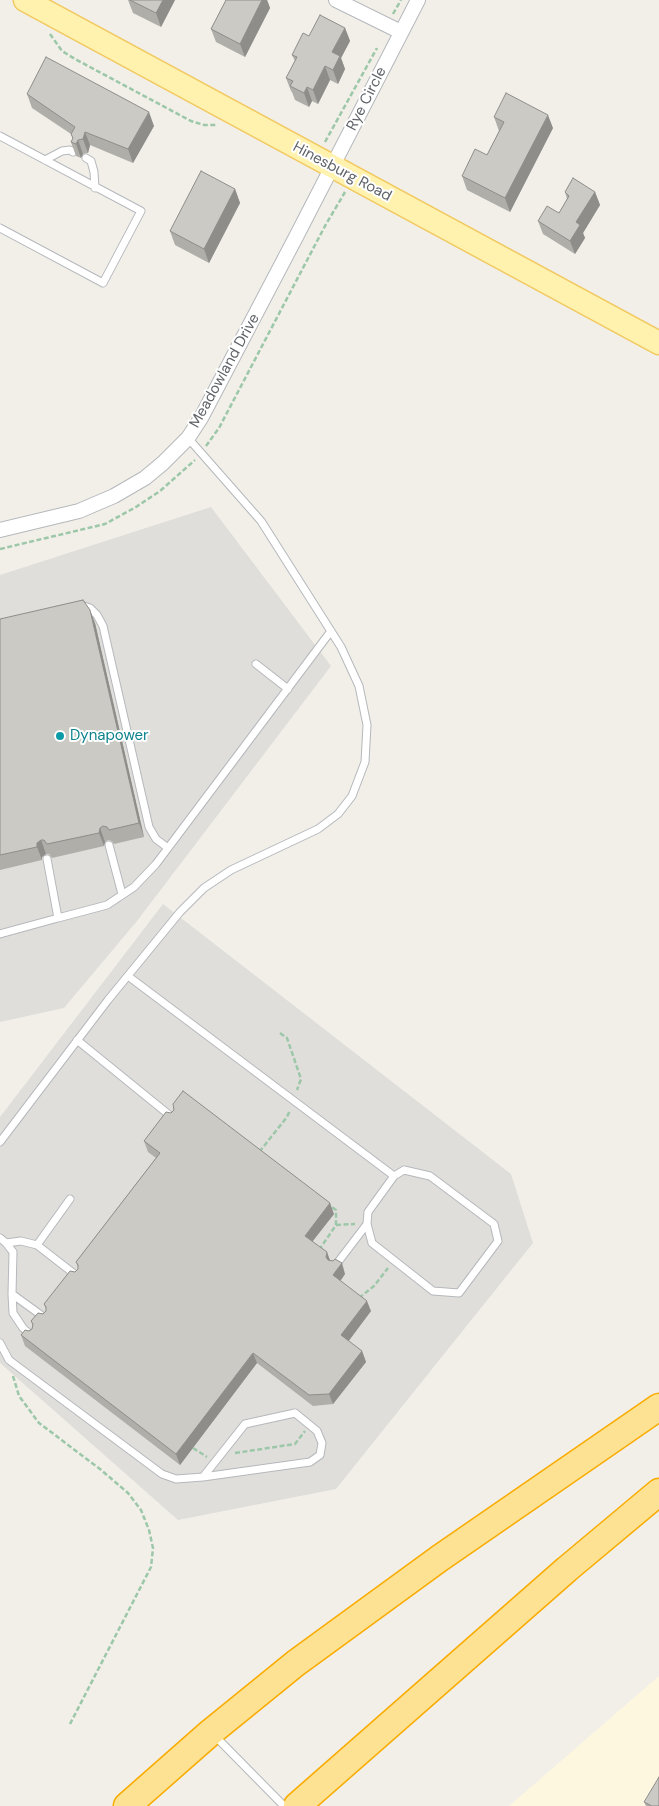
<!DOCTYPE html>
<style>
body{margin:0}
canvas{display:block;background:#f1efe8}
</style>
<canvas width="659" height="1806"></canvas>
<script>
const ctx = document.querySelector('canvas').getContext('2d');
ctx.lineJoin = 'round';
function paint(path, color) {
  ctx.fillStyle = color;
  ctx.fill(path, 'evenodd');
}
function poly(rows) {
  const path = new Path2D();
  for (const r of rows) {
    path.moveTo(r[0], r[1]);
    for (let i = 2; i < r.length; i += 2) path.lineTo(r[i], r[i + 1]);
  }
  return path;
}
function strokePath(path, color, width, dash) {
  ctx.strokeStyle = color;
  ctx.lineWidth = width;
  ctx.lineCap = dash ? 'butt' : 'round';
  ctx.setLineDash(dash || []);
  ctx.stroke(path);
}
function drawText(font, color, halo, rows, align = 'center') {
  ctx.font = font + ' "DM Sans",sans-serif';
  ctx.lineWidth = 4;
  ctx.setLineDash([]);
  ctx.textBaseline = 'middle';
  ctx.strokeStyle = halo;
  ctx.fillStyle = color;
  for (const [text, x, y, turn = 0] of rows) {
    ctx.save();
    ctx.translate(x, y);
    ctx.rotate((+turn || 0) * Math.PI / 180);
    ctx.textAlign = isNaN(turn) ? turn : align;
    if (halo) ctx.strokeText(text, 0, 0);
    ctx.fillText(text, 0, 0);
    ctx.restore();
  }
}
paint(poly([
 [659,1676,659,1806,509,1806]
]), '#fef7e0');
paint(poly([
 [211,507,331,666,137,921,64,1008,0,1022,0,575],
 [163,904,511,1174,533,1243,336,1489,178,1520,0,1363,0,1117]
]), '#e0deda');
const service = poly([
 [0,136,141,211,103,283,0,228],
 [86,158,91,161,94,172,95,188],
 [45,160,62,151,70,150,73,152],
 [81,605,90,608,97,615,103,626,149,827,156,839,168,848],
 [256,664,288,689],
 [109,845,122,894],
 [47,859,58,918,107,905,134,887,156,864,331,631],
 [0,934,58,918],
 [128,976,394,1176],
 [77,1040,173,1118],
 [0,1142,108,1000,180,912,204,888,231,870,318,829,338,814,352,796,365,762,367,725,359,686,341,647,261,521,188,438],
 [404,1170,430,1176,494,1224,498,1241,459,1293,433,1291,372,1243,367,1224,368,1212,394,1176,404,1170],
 [0,1238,6,1243,13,1252,12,1294,45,1318],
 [6,1243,21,1241,37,1245,77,1276],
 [37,1245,70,1199],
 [335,1266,367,1224],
 [12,1294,13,1313,23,1328,32,1336],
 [0,1343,9,1360,162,1474,176,1479,203,1477],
 [295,1413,317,1431,322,1443,320,1455,310,1462,203,1477,245,1424,295,1413],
 [214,1735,284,1806]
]);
const minor = poly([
 [336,0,401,32],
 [0,530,79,511,114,496,145,478,163,463,188,438,201,418,297,235,418,0]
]);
const primary = poly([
 [25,0,659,343]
]);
const motorway = poly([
 [127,1806,211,1732,296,1663,440,1558,659,1407],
 [297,1806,567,1569,659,1492]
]);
strokePath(service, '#b5b8bc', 9);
strokePath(minor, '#b5b8bc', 16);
strokePath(primary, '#f2c960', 25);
strokePath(motorway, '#f9ab00', 29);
strokePath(poly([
 [393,14,401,0],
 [50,34,62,51,75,59,191,121,204,125,217,125],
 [325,142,377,48],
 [206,446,219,428,325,226,345,192],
 [0,549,105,524,136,507,160,491,195,460],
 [280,1033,287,1038,301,1079,297,1090],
 [261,1151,260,1151,287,1117,290,1110],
 [336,1225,355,1224],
 [319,1250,336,1225,336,1210,328,1204],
 [359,1298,374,1286,388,1268],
 [13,1376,19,1396,39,1423,100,1469,128,1493,141,1510,149,1530,153,1548,151,1567,70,1724],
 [193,1448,207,1457],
 [235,1453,295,1444,305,1431]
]), '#9cc7a9', 2.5, [5, 2.5]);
strokePath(service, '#fff', 7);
strokePath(minor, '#fff', 14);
strokePath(primary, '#fff2af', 22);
strokePath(motorway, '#fde293', 26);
paint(poly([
 [128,0,175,0,161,27,133,13],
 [226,0,267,0,270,8,245,57,216,42,211,29],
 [345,28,350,41,341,58,345,69,338,84,330,80,318,104,312,101,309,107,295,100,292,92,291,91,286,78,295,61,292,55,309,36],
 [27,94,154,126,133,163,90,145,88,153,83,154,81,158,76,156,71,142,73,139,71,134,32,108],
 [494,117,553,128,510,212,467,190,462,176,487,155,499,131],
 [235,189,240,203,209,263,175,245,170,231],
 [565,192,595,192,600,205,583,233,585,238,575,254,543,234,538,221,559,213,567,199],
 [0,619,95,623,144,837,114,844,112,841,108,840,105,842,104,846,52,858,49,854,46,854,42,857,42,860,0,870],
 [144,1141,334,1214,312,1241,330,1260,345,1274,340,1281,371,1311,348,1341,362,1351,366,1362,333,1404,313,1406,257,1363,180,1465,25,1346,21,1335,32,1329,33,1326,31,1321,46,1311,46,1309,44,1304,75,1272,78,1269,78,1267,76,1262,156,1158,148,1152],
 [644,1802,659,1806,646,1806]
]), '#afaea9');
paint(poly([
 [163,0,175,0,161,27,156,13],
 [262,0,267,0,270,8,245,57,240,44],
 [345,28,350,41,341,58,345,69,338,84,333,70,332,52],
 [325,66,330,80,318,104,313,90],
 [307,87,312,101,309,107,304,93],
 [149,112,154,126,133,163,128,149],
 [548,115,553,128,510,212,505,198],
 [85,132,90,145,88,153,83,139],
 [78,140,83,154,81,158,76,144],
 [235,189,240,203,209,263,204,249],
 [595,192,600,205,583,233,585,238,575,254,570,241,576,222],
 [90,610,95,623,144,837,139,823],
 [100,828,105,842,104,846,99,833],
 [41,840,46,854,42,857,42,860,37,847,37,843],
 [330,1203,334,1214,309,1246,305,1236],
 [327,1252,331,1263,326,1257],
 [342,1263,345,1274,337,1286,333,1275],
 [367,1301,371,1311,345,1346,341,1335],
 [362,1351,366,1362,333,1404,329,1394],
 [253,1353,257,1363,180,1465,176,1454]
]), '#8f8d8a');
const building = poly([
 [130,0,163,0,156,13,130,0],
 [226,0,262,0,240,44,211,29,226,0],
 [320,15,345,28,332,52,340,56,333,70,325,66,313,90,307,87,304,93,290,86,293,81,286,78,297,57,292,55,303,33,309,36,320,15],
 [46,57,149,112,128,149,85,132,83,139,78,140,76,144,71,142,73,138,71,134,75,127,27,94,46,57],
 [506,93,548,115,505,198,462,176,475,149,487,155,504,122,494,117,506,93],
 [201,171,235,189,204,249,170,231,201,171],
 [573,178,595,192,576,222,580,225,570,241,538,221,547,206,559,213,569,196,565,192,573,178],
 [83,600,90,610,139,823,109,830,107,827,103,826,100,828,99,833,47,844,44,840,41,840,37,843,37,847,0,855,0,619,83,600],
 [183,1091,330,1203,305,1236,327,1252,326,1257,328,1260,333,1261,335,1259,342,1263,333,1275,367,1301,341,1335,362,1351,329,1394,309,1395,253,1353,176,1454,21,1335,25,1330,29,1331,32,1329,33,1324,31,1321,38,1313,43,1314,46,1311,46,1307,44,1304,70,1271,75,1272,78,1269,78,1265,76,1262,160,1153,144,1141,166,1112,171,1113,174,1110,173,1104,183,1091],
 [659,1777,659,1806,652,1806,644,1802,659,1777]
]);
paint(building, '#cccac5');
strokePath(building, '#8f8d8a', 1);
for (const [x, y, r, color] of [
 [60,736,5,"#0f9aa8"]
]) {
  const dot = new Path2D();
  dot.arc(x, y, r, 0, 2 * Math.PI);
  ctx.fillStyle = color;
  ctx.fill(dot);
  strokePath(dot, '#fff', 2);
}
drawText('15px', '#5f6368', '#fff', [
 ["Rye Circle",367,99,-63],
 ["Hinesburg Road",342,172,28],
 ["Meadowland Drive",225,371,-61]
]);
drawText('15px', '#0d838f', '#fff', [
 ["Dynapower",70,736]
], 'left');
</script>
